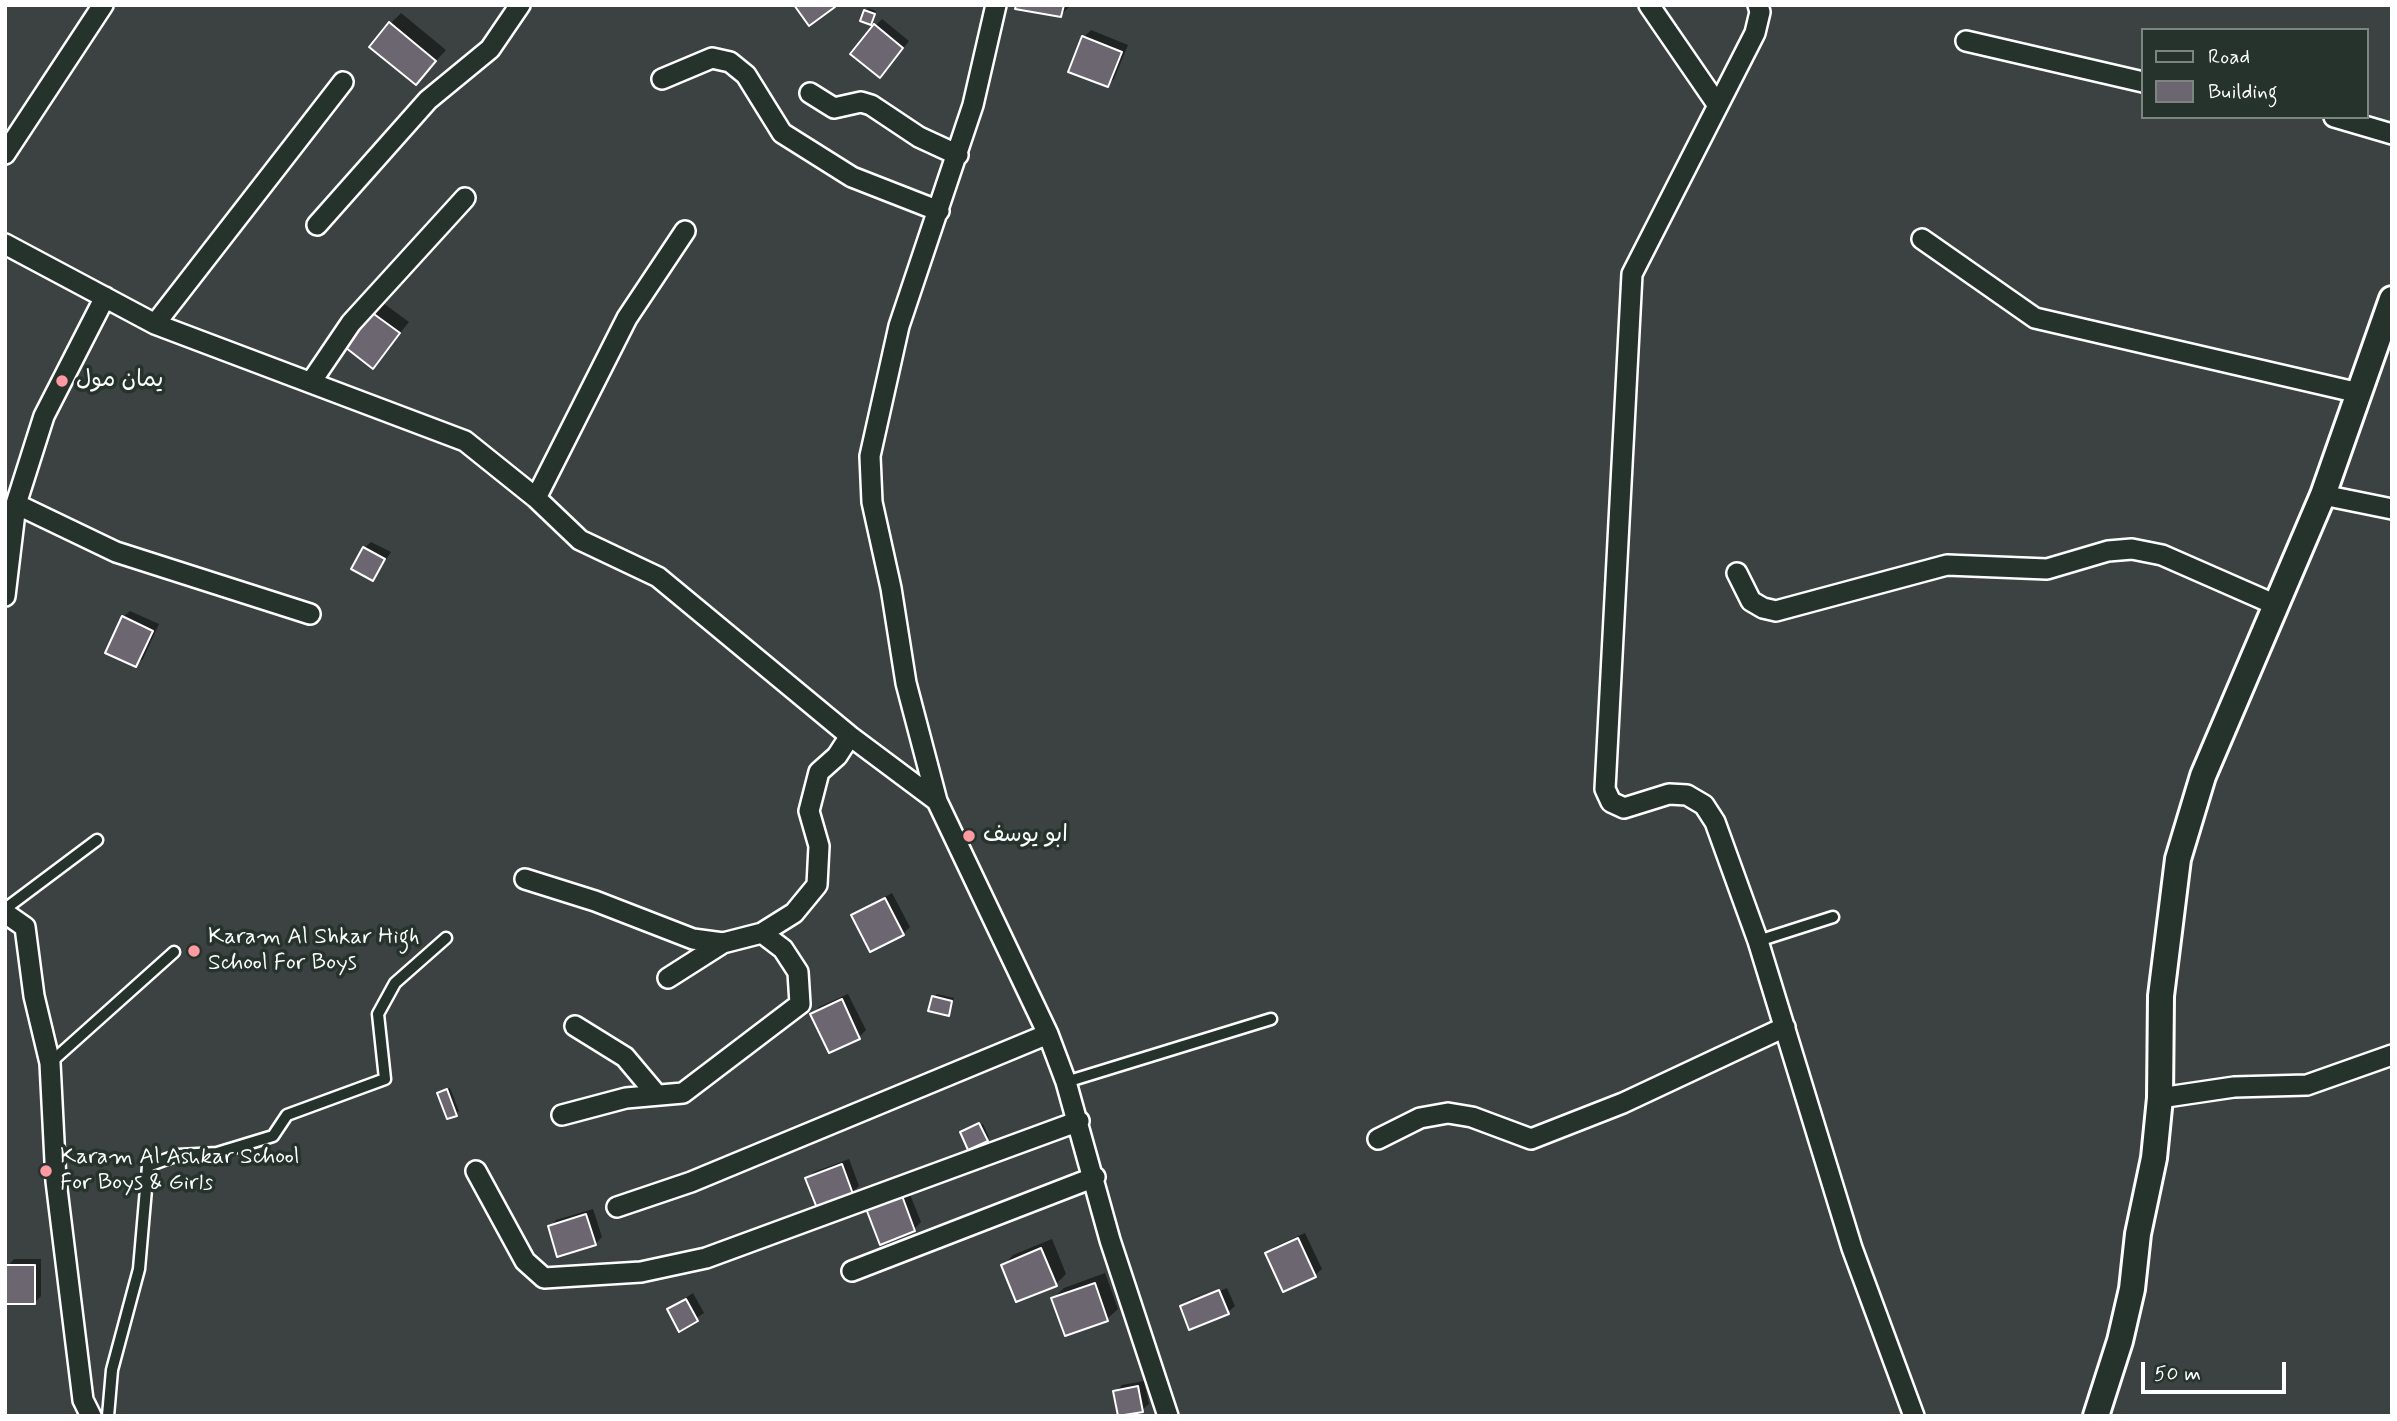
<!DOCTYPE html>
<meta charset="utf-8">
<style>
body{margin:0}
#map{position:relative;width:2397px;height:1421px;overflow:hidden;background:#3b4241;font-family:Mynerve,sans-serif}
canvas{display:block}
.frame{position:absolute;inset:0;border:7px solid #fff;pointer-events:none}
.legend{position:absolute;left:2141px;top:28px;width:228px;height:91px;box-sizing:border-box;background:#26332d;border:2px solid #7d8581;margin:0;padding:9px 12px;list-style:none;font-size:21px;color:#fff}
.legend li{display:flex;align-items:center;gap:14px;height:35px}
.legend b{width:35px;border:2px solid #7d8581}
.scale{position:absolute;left:2141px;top:1362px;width:145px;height:32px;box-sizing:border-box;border:4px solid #fff;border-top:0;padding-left:9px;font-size:21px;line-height:24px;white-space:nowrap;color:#fff;-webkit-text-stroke:5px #26332d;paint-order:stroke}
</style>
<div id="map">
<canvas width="2397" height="1421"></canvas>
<div class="frame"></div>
<ul class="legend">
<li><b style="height:9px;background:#26332d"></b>Road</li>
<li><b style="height:19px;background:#6c6670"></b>Building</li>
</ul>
<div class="scale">50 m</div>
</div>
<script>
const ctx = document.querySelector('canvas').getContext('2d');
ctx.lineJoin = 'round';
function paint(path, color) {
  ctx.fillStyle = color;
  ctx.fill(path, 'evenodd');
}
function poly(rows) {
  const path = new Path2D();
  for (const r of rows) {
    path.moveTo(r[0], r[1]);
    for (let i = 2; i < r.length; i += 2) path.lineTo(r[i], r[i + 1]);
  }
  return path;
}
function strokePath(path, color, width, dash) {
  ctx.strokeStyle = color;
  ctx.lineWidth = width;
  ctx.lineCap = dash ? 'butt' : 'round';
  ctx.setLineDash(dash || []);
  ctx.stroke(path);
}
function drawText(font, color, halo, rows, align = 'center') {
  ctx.font = font + ' Mynerve,"Playpen Sans Arabic",sans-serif';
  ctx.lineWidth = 7;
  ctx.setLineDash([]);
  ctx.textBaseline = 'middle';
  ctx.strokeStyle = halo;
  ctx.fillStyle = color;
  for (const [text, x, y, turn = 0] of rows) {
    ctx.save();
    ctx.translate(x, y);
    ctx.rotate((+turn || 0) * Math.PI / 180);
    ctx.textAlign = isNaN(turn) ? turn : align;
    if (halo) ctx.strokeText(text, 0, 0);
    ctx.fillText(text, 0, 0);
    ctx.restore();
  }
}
paint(poly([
 [1018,5,1071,5,1061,15],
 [868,8,876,11,870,23,865,11],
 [401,13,446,50,416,83,390,24],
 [882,19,909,41,886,69,875,26],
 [1091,30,1128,45,1114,79,1107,85,1084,37],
 [379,300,409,322,373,366,343,344],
 [371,542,391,552,373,579,364,548],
 [130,611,159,624,143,659,136,665,123,617],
 [892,893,910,927,903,934,853,915],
 [848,994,866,1030,859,1037,812,1014,819,1007],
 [937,994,954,998,948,1014,934,997],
 [450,1088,459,1111,456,1114,439,1094],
 [983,1124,989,1137,987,1140,963,1133],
 [849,1159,859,1186,852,1192,818,1205,808,1178,814,1172],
 [907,1187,921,1222,914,1229,867,1207],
 [593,1209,602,1237,595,1244,550,1227,556,1220],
 [1305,1233,1322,1269,1315,1275,1267,1254,1274,1247],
 [1052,1239,1066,1274,1056,1284,1003,1266,1013,1255],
 [14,1259,41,1259,41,1296,35,1302,8,1266],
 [1105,1273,1118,1309,1107,1319,1053,1298,1064,1288],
 [1225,1284,1187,1301,1187,1305,1227,1288,1235,1306,1228,1312,1182,1306,1188,1300],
 [693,1293,704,1313,680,1329,669,1309],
 [1144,1381,1149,1404,1142,1410,1115,1392,1122,1385]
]), '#0007');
const building = poly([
 [794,5,834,5,835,7,809,26,794,5],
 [1016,5,1064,5,1061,17,1015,9,1016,5],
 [864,10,875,14,871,25,860,21,864,10],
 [389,22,436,61,416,85,369,47,389,22],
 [874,24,903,48,880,78,850,54,874,24],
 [1082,36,1122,52,1108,87,1068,72,1082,36],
 [367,309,400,333,373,369,341,344,367,309],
 [363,547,385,559,373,581,351,569,363,547],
 [122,616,153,631,136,667,105,653,122,616],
 [885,898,904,935,870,952,851,915,885,898],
 [932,996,952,1001,949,1016,928,1011,932,996],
 [842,999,860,1039,829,1053,810,1014,842,999],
 [447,1089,457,1116,447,1119,437,1093,447,1089],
 [979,1123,988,1141,968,1150,960,1132,979,1123],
 [842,1164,853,1194,817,1208,805,1178,842,1164],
 [901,1193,915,1231,880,1245,865,1206,901,1193],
 [586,1214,596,1245,557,1257,548,1226,586,1214],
 [1298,1238,1316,1277,1283,1292,1265,1253,1298,1238],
 [1041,1248,1057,1286,1016,1302,1001,1265,1041,1248],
 [6,1265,35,1265,35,1304,6,1304,6,1265],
 [1095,1283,1108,1321,1065,1336,1051,1298,1095,1283],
 [1219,1290,1229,1314,1189,1330,1180,1306,1219,1290],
 [686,1299,698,1321,679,1332,667,1309,686,1299],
 [1138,1386,1143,1412,1118,1416,1113,1391,1138,1386]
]);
paint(building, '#6c6670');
strokePath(building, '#fff', 2);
const service = poly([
 [5,909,97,840],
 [1758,941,1833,917],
 [50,1063,174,952],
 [1066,1082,1271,1019],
 [108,1416,112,1370,139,1269,148,1166,178,1155,217,1153,273,1136,287,1115,385,1079,378,1014,395,983,446,938]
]);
const minor = poly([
 [1649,5,1717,104],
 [1758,5,1760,12,1755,33,1632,274,1605,789,1611,802,1624,808,1669,794,1687,795,1704,805,1715,822,1758,941,1852,1248,1914,1416],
 [1966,41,2143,82],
 [662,79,712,58,730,62,746,75,782,133,852,177,939,211],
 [810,93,834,108,861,102,871,105,919,137,958,155],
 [2334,117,2392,134],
 [5,154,103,5],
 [317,225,428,100,490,49,520,5],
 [1922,239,2035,318,2359,393],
 [5,244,155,324,465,441,536,498,580,540,658,577,850,736,937,801,1048,1034,1066,1082,1110,1240,1168,1416],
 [155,324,343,82],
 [311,382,351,323,465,198],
 [2323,495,2392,509],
 [536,498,627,318,685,231],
 [16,504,116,552,310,614],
 [1737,573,1751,601,1763,608,1776,611,1947,565,2047,569,2108,551,2132,549,2162,555,2276,605],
 [5,596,16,504,44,416,105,297],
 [937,801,906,683,891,588,872,502,870,456,899,326,973,105,996,5],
 [525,879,595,901,693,939,723,943,762,933,794,913,817,885,819,846,809,811,819,772,837,756,850,736],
 [5,913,25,927,34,996,50,1063,56,1181,83,1400,91,1416],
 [668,978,723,943],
 [575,1026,625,1057,657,1095],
 [2160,1098,2234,1087,2307,1085,2392,1055],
 [562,1115,626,1098,683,1093,800,1004,798,972,783,949,762,933],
 [1378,1139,1420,1118,1448,1113,1472,1117,1531,1139,1623,1103,1785,1027],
 [476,1171,525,1261,544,1278,641,1272,706,1258,1079,1121],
 [617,1207,691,1182,1048,1034],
 [852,1271,1095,1177]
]);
const tertiary = poly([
 [2096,1416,2120,1341,2132,1289,2138,1234,2154,1158,2160,1098,2161,996,2178,859,2203,776,2323,495,2392,299]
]);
strokePath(service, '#fff', 15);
strokePath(minor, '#fff', 24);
strokePath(tertiary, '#fff', 30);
strokePath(service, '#26332d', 10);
strokePath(minor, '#26332d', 19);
strokePath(tertiary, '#26332d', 24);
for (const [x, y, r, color] of [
 [62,381,7,"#ff9aa2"],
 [969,836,7,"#ff9aa2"],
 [194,951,7,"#ff9aa2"],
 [46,1171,7,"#ff9aa2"]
]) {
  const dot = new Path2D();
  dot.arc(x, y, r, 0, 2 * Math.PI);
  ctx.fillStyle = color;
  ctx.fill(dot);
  strokePath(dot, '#26332d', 2.5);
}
drawText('23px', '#fff', '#26332d', [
 ["يمان مول",76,381],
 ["ابو يوسف",983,836],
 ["Karam Al Shkar High",208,938],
 ["School For Boys",208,964],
 ["Karam Al Ashkar School",60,1158],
 ["For Boys & Girls",60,1184]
], 'left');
</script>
